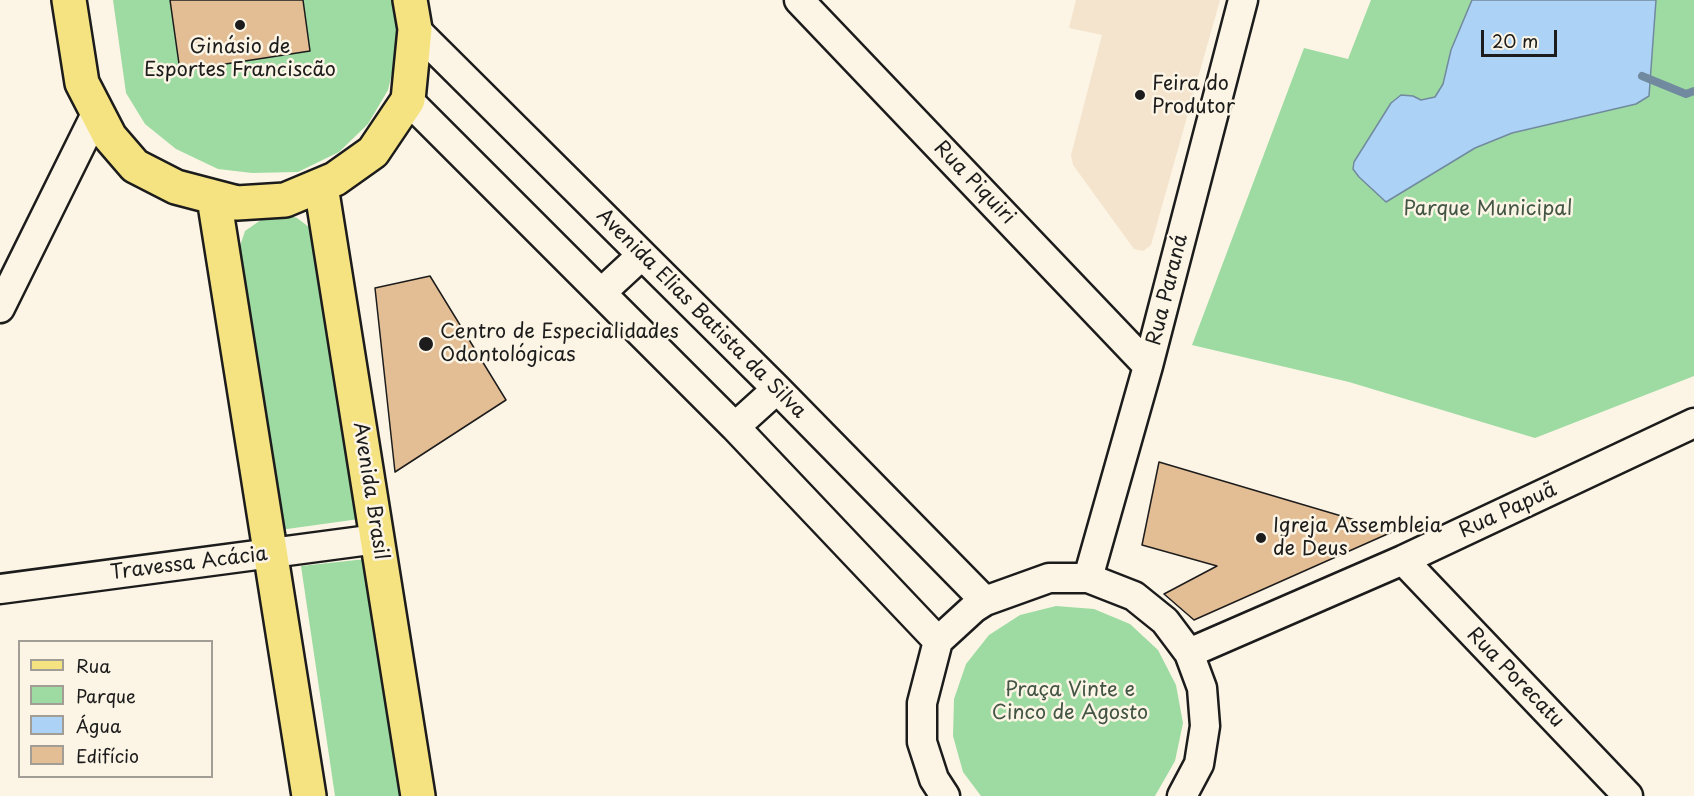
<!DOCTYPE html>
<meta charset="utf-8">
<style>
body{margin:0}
#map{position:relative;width:1694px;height:796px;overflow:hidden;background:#fcf5e5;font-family:"Playpen Sans",sans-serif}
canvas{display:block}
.legend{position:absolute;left:18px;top:640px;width:195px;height:138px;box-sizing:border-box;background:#fcf5e5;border:2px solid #a29e95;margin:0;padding:8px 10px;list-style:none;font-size:18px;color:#1c1c1c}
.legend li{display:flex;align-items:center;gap:12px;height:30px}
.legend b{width:30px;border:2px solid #a29e95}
.scale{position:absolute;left:1481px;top:30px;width:76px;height:27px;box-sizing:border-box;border:3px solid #1c1c1c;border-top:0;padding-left:8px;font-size:18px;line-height:21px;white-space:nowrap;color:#1c1c1c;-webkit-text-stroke:4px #fcf5e5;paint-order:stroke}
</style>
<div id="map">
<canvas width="1694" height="796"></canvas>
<ul class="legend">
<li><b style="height:8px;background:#f5e382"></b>Rua</li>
<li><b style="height:16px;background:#9ddba2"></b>Parque</li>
<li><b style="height:16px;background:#acd3f6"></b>Água</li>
<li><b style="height:16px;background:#e3bd94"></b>Edifício</li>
</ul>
<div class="scale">20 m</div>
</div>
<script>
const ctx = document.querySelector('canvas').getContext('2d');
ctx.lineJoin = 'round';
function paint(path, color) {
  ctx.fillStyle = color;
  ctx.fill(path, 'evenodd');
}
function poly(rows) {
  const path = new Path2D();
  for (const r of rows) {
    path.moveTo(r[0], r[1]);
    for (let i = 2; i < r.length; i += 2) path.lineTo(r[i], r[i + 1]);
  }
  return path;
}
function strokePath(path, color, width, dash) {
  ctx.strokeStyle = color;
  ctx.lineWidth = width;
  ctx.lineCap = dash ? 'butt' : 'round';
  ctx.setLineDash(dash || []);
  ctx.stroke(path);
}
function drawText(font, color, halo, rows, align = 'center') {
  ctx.font = font + ' "Playpen Sans",sans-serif';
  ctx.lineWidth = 5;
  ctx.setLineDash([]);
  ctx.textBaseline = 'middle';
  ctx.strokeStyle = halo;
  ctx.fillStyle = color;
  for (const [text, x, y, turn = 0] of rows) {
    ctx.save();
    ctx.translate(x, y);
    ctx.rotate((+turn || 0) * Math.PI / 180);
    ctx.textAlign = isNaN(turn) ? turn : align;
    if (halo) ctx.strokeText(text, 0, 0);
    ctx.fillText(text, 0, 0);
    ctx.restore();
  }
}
paint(poly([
 [1076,0,1220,0,1151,245,1143,251,1134,249,1073,165,1071,155,1102,35,1069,28]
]), '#f4e4cd');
paint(poly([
 [113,0,394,0,400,39,388,90,368,124,339,152,298,172,252,173,218,169,176,149,145,124,126,93],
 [1371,0,1694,0,1694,376,1535,438,1349,382,1192,345,1304,48,1348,59],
 [283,213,297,218,309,227,318,240,359,519,280,530,239,249,245,231,268,215],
 [375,558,411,796,335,796,301,566],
 [1056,606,1094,609,1130,624,1158,650,1176,685,1183,723,1175,761,1155,796,981,796,963,772,953,736,954,699,966,664,989,635,1020,615]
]), '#9ddba2');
const water = poly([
 [1472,0,1656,0,1649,96,1636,104,1512,133,1475,148,1386,202,1359,177,1353,169,1354,162,1391,103,1401,95,1413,96,1421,100,1435,97,1443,84,1451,50,1472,0]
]);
paint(water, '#acd3f6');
strokePath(water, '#728a9f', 1.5);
strokePath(poly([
 [1642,76,1686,94,1694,91]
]), '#728a9f', 8);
const building = poly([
 [170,0,303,0,310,51,180,71,170,0],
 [430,276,506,400,395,472,375,288,430,276],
 [1159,462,1365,523,1392,532,1194,620,1164,594,1217,566,1142,545,1159,462]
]);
paint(building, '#e3bd94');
strokePath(building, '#1c1c1c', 1.5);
const minor = poly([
 [799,0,1148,366],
 [415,29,777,389,985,601],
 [408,100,735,427,938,641],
 [601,293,642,255],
 [0,308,97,112],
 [735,427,777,389],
 [1403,560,1628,796],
 [1088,578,1148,366,1243,0],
 [0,589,377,539],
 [1189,653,1403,560,1694,423],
 [945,796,934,779,922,742,922,703,938,641,974,608,985,601,1049,578,1088,578,1134,596,1165,621,1189,653,1202,688,1205,726,1199,764,1182,796]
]);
const major = poly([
 [69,0,82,83,110,137,135,166,176,187,237,203,285,200,335,179,373,152,408,100,415,29,410,0],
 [321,186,418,796],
 [214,198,309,796]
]);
strokePath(minor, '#1c1c1c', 33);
strokePath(major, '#1c1c1c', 38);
strokePath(minor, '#fcf5e5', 28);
strokePath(major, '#f5e382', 33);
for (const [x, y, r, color] of [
 [240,25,6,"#1c1c1c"],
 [1140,95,6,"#1c1c1c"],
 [426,344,8,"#1c1c1c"],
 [1261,538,6,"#1c1c1c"]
]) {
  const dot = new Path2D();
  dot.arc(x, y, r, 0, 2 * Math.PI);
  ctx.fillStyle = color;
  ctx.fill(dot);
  strokePath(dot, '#fcf5e5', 2);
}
drawText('20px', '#1c1c1c', '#fcf5e5', [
 ["Ginásio de",240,47,"center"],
 ["Esportes Franciscão",240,70,"center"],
 ["Feira do",1152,84],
 ["Produtor",1152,107],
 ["Centro de Especialidades",440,332],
 ["Odontológicas",440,355],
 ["Igreja Assembleia",1273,526],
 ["de Deus",1273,549]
], 'left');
drawText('20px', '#1c1c1c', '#fcf5e5', [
 ["Rua Piquiri",974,183,46],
 ["Rua Paraná",1168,290,-76],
 ["Avenida Elias Batista da Silva",701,314,45],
 ["Avenida Brasil",370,491,81],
 ["Rua Papuã",1508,511,-25],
 ["Travessa Acácia",189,564,-7],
 ["Rua Porecatu",1515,678,46]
]);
drawText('20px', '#435544', '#fcf5e5', [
 ["Parque Municipal",1488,209],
 ["Praça Vinte e",1070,690],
 ["Cinco de Agosto",1070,713]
]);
</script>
